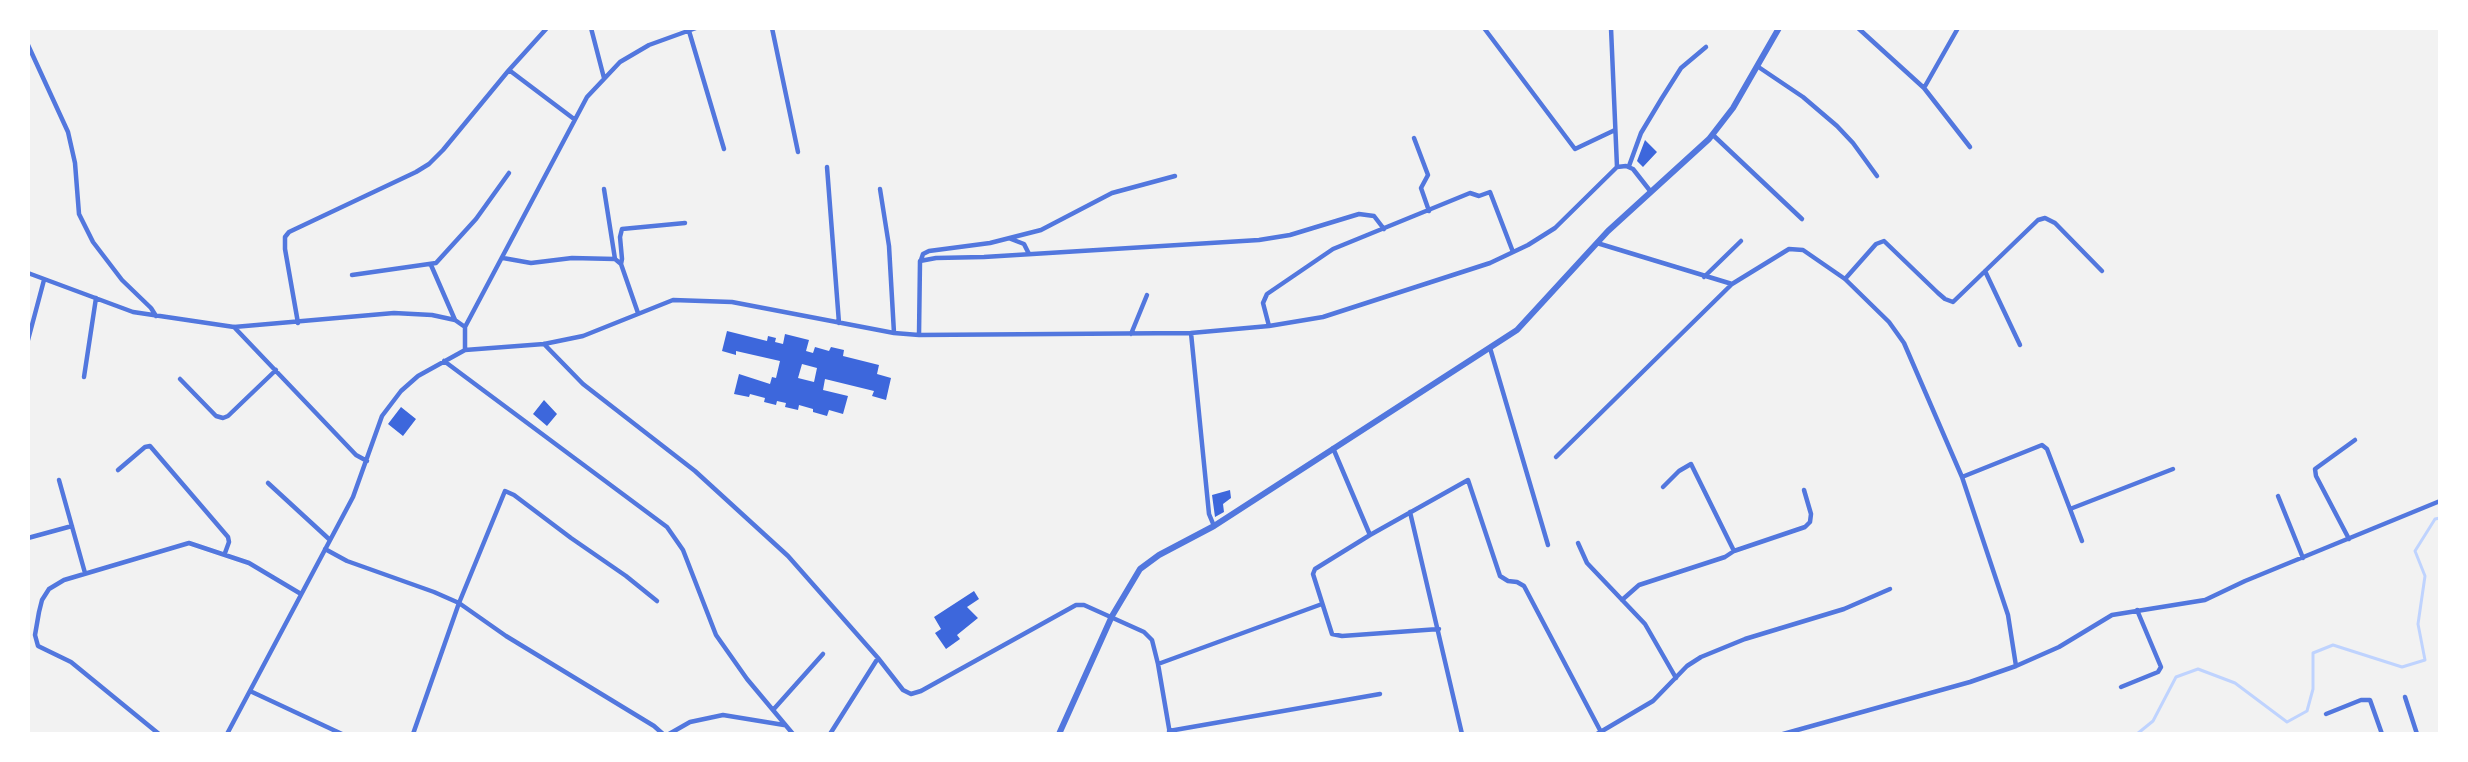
<!DOCTYPE html>
<style>
body{margin:0}
#map{position:relative;width:2468px;height:762px;overflow:hidden;background:#f2f2f2;font-family:"Nunito Sans",sans-serif}
canvas{display:block}
.frame{position:absolute;inset:0;border:30px solid #fff;pointer-events:none}
</style>
<div id="map">
<canvas width="2468" height="762"></canvas>
<div class="frame"></div>
</div>
<script>
const ctx = document.querySelector('canvas').getContext('2d');
ctx.lineJoin = 'round';
function poly(rows) {
  const path = new Path2D();
  for (const r of rows) {
    path.moveTo(r[0], r[1]);
    for (let i = 2; i < r.length; i += 2) path.lineTo(r[i], r[i + 1]);
  }
  return path;
}
function strokePath(path, color, width, dash) {
  ctx.strokeStyle = color;
  ctx.lineWidth = width;
  ctx.lineCap = dash ? 'butt' : 'round';
  ctx.setLineDash(dash || []);
  ctx.stroke(path);
}
function paint(path, color) {
  ctx.fillStyle = color;
  ctx.fill(path, 'evenodd');
}
strokePath(poly([
 [2137,734,2153,721,2176,677,2198,669,2235,683,2287,722,2307,711,2313,689,2313,653,2333,645,2402,667,2425,660,2418,624,2425,576,2415,551,2435,519,2440,518]
]), '#bfd3fe', 3);
paint(poly([
 [1645,140,1657,152,1643,167,1637,161],
 [727,331,767,341,768,336,776,338,775,342,783,344,785,334,809,340,806,351,813,353,815,347,829,351,831,347,844,350,843,356,879,365,877,374,891,378,886,400,872,396,874,391,825,379,823,390,848,396,843,414,829,410,827,416,813,412,813,409,799,405,798,410,785,407,786,403,777,401,776,405,764,402,765,398,750,394,749,397,734,394,739,374,770,384,772,377,776,378,780,361,736,351,736,355,722,351],
 [802,364,817,368,814,382,798,378],
 [544,400,557,414,547,426,533,414],
 [401,407,416,419,403,436,388,424],
 [1230,490,1231,498,1223,504,1224,512,1215,517,1212,495],
 [974,591,979,599,967,607,978,618,957,635,960,639,946,649,935,633,941,629,934,617]
]), '#3d67dc');
strokePath(poly([
 [591,28,604,78],
 [772,28,798,152],
 [1484,28,1575,149,1615,130],
 [1611,28,1617,167],
 [1858,28,1924,88,1970,147],
 [689,31,724,149],
 [28,45,68,132,75,163,79,214,93,242,122,280,151,308,156,316],
 [1757,66,1803,97,1837,126,1853,143,1877,176],
 [509,70,574,119],
 [1924,88,1958,28],
 [1713,135,1802,219],
 [1414,138,1428,175,1421,188,1429,211],
 [1629,166,1641,133,1662,98,1681,68,1706,47],
 [827,167,839,323],
 [604,189,615,259,621,264,638,313],
 [880,189,889,246,894,333],
 [1011,239,1024,244,1029,254],
 [1597,243,1732,284],
 [503,258,531,263,572,258,615,259],
 [921,260,923,254,929,251,990,243,1041,230,1112,193,1175,176],
 [621,264,622,259,620,237,622,229,685,223],
 [431,265,455,320],
 [1985,271,2020,345],
 [28,273,133,312,234,327,394,313,432,315,455,320,465,327],
 [352,275,436,263,476,219,509,173],
 [1704,277,1741,241],
 [1845,279,1876,244,1884,241,1938,293,1945,299,1953,302,2038,220,2045,218,2055,223,2102,271],
 [298,323,285,249,285,237,289,232,416,172,429,164,443,150,509,70,547,28],
 [1269,326,1263,303,1267,294,1333,249,1470,193,1479,196,1490,192,1513,252],
 [234,327,356,455,367,461],
 [1191,333,1209,514,1214,526],
 [1131,334,1147,295],
 [919,335,920,261,936,258,984,257,1259,240,1290,235,1359,214,1374,216,1384,229],
 [28,340,44,280],
 [544,344,583,384,695,471,788,556,878,658,903,690,911,694,921,691,1076,605,1084,605,1144,632,1152,640,1158,664,1170,734],
 [1490,348,1548,545],
 [465,350,465,327,587,97,620,62,649,45,696,28],
 [444,361,667,527,683,550,716,635,747,679,793,734],
 [84,377,96,298],
 [180,379,216,416,223,418,228,416,276,370],
 [1333,448,1370,535,1468,480,1500,576,1508,581,1517,582,1524,586,1601,732],
 [1556,457,1732,284,1789,249,1803,250,1845,279,1889,322,1904,343,1962,477,2008,615,2016,666],
 [118,470,145,447,150,446,228,537,229,542,225,553],
 [1962,477,2042,445,2047,449,2070,509,2173,469],
 [59,480,85,573],
 [268,483,330,540],
 [1663,487,1679,471,1691,464,1734,551],
 [2278,496,2303,558],
 [2070,509,2082,541],
 [1410,512,1462,734],
 [1370,535,1315,569,1313,574,1332,634,1342,636,1439,629],
 [28,538,72,526],
 [2349,539,2316,476,2315,469,2355,440],
 [1578,543,1587,563,1645,624,1676,678],
 [325,549,347,561,434,592,459,603,506,636,654,726,663,734],
 [1622,600,1639,585,1725,557,1734,551,1805,527,1810,522,1811,514,1804,490],
 [1158,664,1322,604],
 [2121,687,2158,672,2161,667,2137,610],
 [250,691,342,734],
 [2405,697,2417,734],
 [773,710,823,654],
 [2326,714,2361,700,2370,700,2382,734],
 [1169,731,1380,694],
 [159,734,71,662,38,646,35,635,39,612,42,600,49,589,64,580,189,543,249,563,301,594],
 [227,734,353,497,382,416,401,391,418,376,465,350,544,344,583,336,673,300,732,302,894,333,919,335,1191,333,1269,326,1323,317,1490,263,1528,245,1555,228,1617,167,1626,166,1633,169,1651,192],
 [413,734,459,603,505,491,514,495,571,538,626,576,657,601],
 [669,734,690,722,723,715,784,725],
 [830,734,878,658],
 [1597,734,1653,701,1687,666,1701,657,1745,639,1844,609,1890,589],
 [1783,734,1970,682,2016,666,2059,647,2112,615,2205,600,2245,581,2440,501]
]), '#5277de', 4.5);
strokePath(poly([
 [1059,734,1112,616,1140,569,1159,555,1214,526,1517,330,1608,231,1709,139,1733,108,1779,28]
]), '#5277de', 6);
</script>
